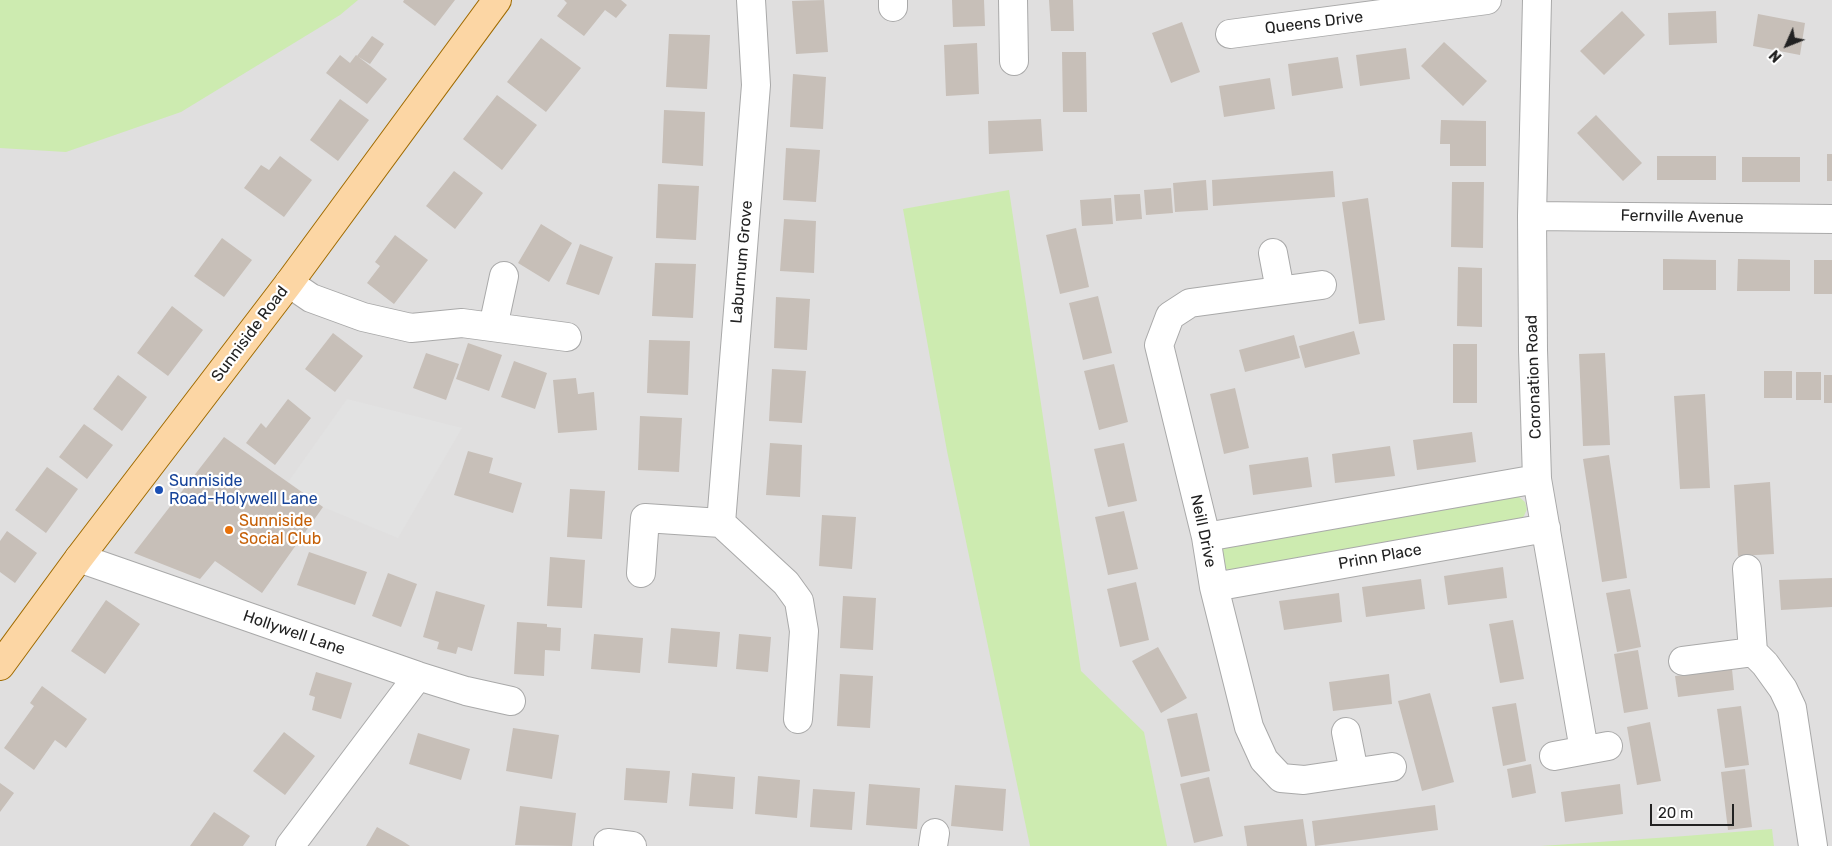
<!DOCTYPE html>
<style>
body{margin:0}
#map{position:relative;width:1832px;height:846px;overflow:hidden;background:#f2efe9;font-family:Rubik,sans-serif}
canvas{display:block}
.north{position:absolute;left:1762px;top:20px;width:50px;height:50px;-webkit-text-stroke:4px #fff;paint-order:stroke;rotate:226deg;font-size:14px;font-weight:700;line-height:20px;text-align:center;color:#222}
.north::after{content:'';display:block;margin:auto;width:18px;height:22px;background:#222;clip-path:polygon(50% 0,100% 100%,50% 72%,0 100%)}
.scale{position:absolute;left:1650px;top:804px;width:84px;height:22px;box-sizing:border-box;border:2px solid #222;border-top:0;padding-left:6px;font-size:15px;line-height:18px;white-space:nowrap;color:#222;-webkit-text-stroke:4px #fff;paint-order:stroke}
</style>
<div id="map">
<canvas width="1832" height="846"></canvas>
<div class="north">N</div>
<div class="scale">20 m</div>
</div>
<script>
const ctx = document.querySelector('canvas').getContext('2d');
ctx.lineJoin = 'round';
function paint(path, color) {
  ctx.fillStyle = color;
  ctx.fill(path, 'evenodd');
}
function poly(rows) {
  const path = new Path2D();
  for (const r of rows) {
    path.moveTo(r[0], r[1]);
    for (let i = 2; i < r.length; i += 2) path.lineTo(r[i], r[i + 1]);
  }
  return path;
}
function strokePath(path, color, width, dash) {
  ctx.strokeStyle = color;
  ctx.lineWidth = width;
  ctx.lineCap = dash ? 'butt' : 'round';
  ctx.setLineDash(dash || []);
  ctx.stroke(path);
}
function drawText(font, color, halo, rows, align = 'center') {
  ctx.font = font + ' Rubik,sans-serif';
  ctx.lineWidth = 4.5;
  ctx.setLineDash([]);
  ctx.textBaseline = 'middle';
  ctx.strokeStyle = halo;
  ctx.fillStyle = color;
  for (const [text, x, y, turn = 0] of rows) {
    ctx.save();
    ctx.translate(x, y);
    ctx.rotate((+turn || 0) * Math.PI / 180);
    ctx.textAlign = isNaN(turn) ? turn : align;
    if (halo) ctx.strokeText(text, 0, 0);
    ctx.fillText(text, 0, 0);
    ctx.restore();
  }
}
paint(poly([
 [0,0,1832,0,1832,846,0,846]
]), '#e0dfdf');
paint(poly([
 [0,0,358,0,340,15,181,112,66,152,0,148],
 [1009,190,1081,671,1144,732,1167,846,1030,846,947,451,903,209],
 [1512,496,1519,497,1525,502,1527,509,1524,516,1518,521,1230,570,1225,569,1219,553,1223,547],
 [1772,829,1774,846,1541,846,1685,836]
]), '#cdebb0');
paint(poly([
 [347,399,462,428,398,538,323,507,288,482]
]), '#e2e2e2');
paint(poly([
 [404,0,455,0,435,26,403,2],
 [564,0,621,0,627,5,616,18,605,10,584,36,557,16,567,3],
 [824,0,828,52,796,54,792,1],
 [952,0,984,0,985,26,953,27],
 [1049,0,1073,0,1074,31,1051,31],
 [1622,11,1645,35,1604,75,1580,51],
 [1716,11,1717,43,1669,45,1668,13],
 [1758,14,1805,23,1800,55,1753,46],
 [1182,22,1200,72,1171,83,1152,33],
 [669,34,710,35,707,89,666,87],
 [372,36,384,44,370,64,357,56],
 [541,38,581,68,546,112,507,82],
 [1444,42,1487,81,1463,106,1421,66],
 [977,43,979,94,946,96,944,45],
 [1406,48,1410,79,1360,86,1356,55],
 [1062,52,1086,52,1087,112,1063,112],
 [340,55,350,63,356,55,387,79,367,104,326,73],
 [1338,57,1343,88,1292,96,1288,64],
 [793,74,826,77,823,129,790,127],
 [1270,78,1275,109,1224,117,1219,86],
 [497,95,537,125,502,170,463,139],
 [340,99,369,120,338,161,310,140],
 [664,110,705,112,703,166,662,163],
 [1596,115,1642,163,1623,181,1577,133],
 [1041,119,1043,151,989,154,988,121],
 [1441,120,1486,121,1486,166,1450,166,1450,144,1440,144],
 [786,148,820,150,816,202,783,200],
 [1827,154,1832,154,1832,181,1827,181],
 [280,156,312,180,284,217,244,188,261,165,269,170],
 [1657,156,1716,156,1716,180,1657,180],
 [1742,157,1800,157,1800,182,1742,182],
 [454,171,483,193,455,229,426,206],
 [1333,171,1335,197,1213,206,1212,180],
 [1206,180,1208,210,1175,212,1173,183],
 [1452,182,1484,182,1483,248,1451,247],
 [658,184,699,186,696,240,656,238],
 [1171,188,1173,213,1146,215,1144,190],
 [1140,194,1142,219,1116,221,1114,195],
 [1111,198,1113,224,1082,226,1080,200],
 [1368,198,1385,320,1359,324,1342,202],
 [784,219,816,221,814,273,780,271],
 [541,224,572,243,549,282,518,263],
 [1076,228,1089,287,1060,294,1046,235],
 [395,235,428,260,394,304,367,283,380,266,375,262],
 [222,238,252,260,224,297,194,276],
 [580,244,613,257,599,295,566,284],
 [1663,259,1716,260,1716,290,1663,290],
 [1738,259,1790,260,1790,291,1737,291],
 [1814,260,1832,260,1832,294,1814,294],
 [655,263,696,264,693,318,652,316],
 [1458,267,1482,268,1482,327,1457,326],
 [1098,296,1112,353,1083,360,1069,303],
 [776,297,810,299,807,350,774,348],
 [172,306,203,330,168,376,137,353],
 [1354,331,1360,354,1305,368,1299,346],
 [333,333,363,356,335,392,305,369],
 [1294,335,1300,358,1245,372,1239,350],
 [649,340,690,341,688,395,647,393],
 [468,343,502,355,489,391,456,379],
 [1453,344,1477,344,1477,403,1453,403],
 [426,353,459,364,446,400,413,388],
 [1605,353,1610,445,1583,446,1579,354],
 [514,361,547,373,535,409,501,397],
 [1114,364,1128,422,1099,430,1084,371],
 [772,369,806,371,802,423,769,421],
 [1764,371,1792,371,1792,398,1764,398],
 [1796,372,1821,372,1821,400,1796,400],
 [118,375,147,397,122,431,93,409],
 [1824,375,1832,375,1832,403,1824,403],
 [576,378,578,394,594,392,597,430,558,433,553,380],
 [1235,388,1249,448,1224,454,1210,394],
 [1705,394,1710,488,1680,489,1674,396],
 [288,399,311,418,275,465,246,443,261,423,266,428],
 [640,416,682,418,679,472,638,470],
 [84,424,113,445,87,479,59,457],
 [1472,432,1476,462,1417,470,1413,440],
 [224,437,323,507,262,593,215,561,200,579,134,553],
 [770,443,802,445,800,497,766,495],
 [1124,443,1137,501,1108,507,1094,449],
 [1390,446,1395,476,1335,483,1332,454],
 [468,451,493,458,489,473,522,483,513,513,454,495],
 [1609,455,1627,578,1602,582,1583,459],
 [1308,457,1312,487,1253,495,1249,465],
 [47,467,78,489,46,533,15,510],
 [1770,482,1774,554,1738,556,1734,485],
 [570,489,605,491,602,539,567,537],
 [1124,511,1138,569,1108,575,1095,517],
 [822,515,856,517,852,569,819,566],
 [7,531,37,553,15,583,0,572,0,541],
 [309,552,367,572,355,605,297,585],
 [550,557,585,560,582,608,547,606],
 [1503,567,1507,598,1448,605,1444,576],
 [388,573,417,584,401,627,372,616],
 [1832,578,1832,607,1781,610,1779,580],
 [1421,579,1425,609,1366,617,1362,587],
 [1136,582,1149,640,1120,647,1107,589],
 [1630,589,1641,647,1617,652,1606,593],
 [436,591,485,605,472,651,458,647,456,654,437,649,439,642,423,637],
 [1339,593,1342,622,1284,630,1279,601],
 [843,596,876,598,873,650,840,648],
 [106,600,140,624,105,674,71,651],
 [1513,620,1524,679,1500,683,1489,624],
 [517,622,547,624,547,627,561,628,560,651,545,650,544,676,514,674],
 [671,628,720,632,717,667,668,663],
 [594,634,643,638,640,673,591,669],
 [739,634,771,637,768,672,736,669],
 [1158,647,1187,698,1161,713,1132,661],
 [1638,650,1648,709,1624,713,1614,654],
 [1732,669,1734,690,1678,697,1675,676],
 [316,672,352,683,341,719,312,710,315,697,309,695],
 [840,674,873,676,870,728,837,726],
 [1389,674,1392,704,1333,711,1329,682],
 [42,686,87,719,66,748,55,740,34,770,4,748,34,706,30,703],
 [1430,693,1454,782,1422,791,1398,701],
 [1516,703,1526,761,1503,766,1492,707],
 [1741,706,1749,765,1725,768,1717,709],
 [1197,713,1210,771,1181,777,1167,719],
 [1650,722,1661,781,1637,785,1627,727],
 [513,728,559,735,552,779,506,771],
 [284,732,315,756,285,795,253,771],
 [418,733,470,749,461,780,409,764],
 [1531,764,1536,793,1512,798,1507,769],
 [626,768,670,771,667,803,624,800],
 [1745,769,1752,827,1728,830,1721,772],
 [692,773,735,777,733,809,689,806],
 [758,776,800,780,797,818,755,814],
 [1209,777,1223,836,1194,843,1180,784],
 [0,783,14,793,0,812],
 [869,784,920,788,917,829,866,825],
 [1620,784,1623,814,1565,822,1561,792],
 [955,785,1006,789,1003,831,951,826],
 [813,789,855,792,852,830,810,827],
 [1435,805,1438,830,1315,846,1312,821],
 [520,806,576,813,572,846,515,845],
 [214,812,250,836,243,846,190,846],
 [1303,819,1307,846,1247,846,1244,826],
 [377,827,404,842,410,846,366,846]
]), '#c7bfb8');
const minor = poly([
 [751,0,756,85,721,523,786,583,799,601,804,631,798,719],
 [893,0,893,7],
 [1013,0,1014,61],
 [1537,0,1532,216,1533,350,1537,479,1584,750],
 [1230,34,1487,0],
 [1532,216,1832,219],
 [1273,253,1280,290],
 [289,283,311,298,363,317,411,328,462,323,567,337],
 [1322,285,1190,303,1170,316,1159,345,1206,537,1214,587,1249,727,1264,760,1281,778,1304,780,1392,767],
 [493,327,504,276],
 [1206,537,1537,479],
 [79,558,418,676,466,691,511,701],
 [1747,569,1753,652],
 [641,573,645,518,721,523],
 [1214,587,1546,528],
 [1683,661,1753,652,1765,664,1783,689,1792,708,1813,846],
 [1346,732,1354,772],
 [1554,756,1608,746],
 [608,843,632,846],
 [290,846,418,676],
 [933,846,935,833]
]);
const major = poly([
 [0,666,79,558,289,283,497,0]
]);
strokePath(minor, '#a9a9a9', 30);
strokePath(major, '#a06b00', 30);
strokePath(minor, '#fff', 28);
strokePath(major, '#fcd6a4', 28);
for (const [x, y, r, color] of [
 [159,490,5,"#1a4fb4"],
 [229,530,5,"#e8710a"]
]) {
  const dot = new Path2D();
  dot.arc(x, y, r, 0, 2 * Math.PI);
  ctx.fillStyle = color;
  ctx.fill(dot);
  strokePath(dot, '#fff', 2);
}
drawText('16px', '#222', '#fff', [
 ["Queens Drive",1314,23,-7],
 ["Fernville Avenue",1682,217,1],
 ["Laburnum Grove",742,262,-85],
 ["Sunniside Road",250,334,-53],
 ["Coronation Road",1534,377,-92],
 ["Neill Drive",1203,531,78],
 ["Prinn Place",1380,557,-10],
 ["Hollywell Lane",294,633,19]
]);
drawText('16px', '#164399', '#fff', [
 ["Sunniside",169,481],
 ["Road-Holywell Lane",169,499]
], 'left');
drawText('16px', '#c56008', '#fff', [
 ["Sunniside",239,521],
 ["Social Club",239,539]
], 'left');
</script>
